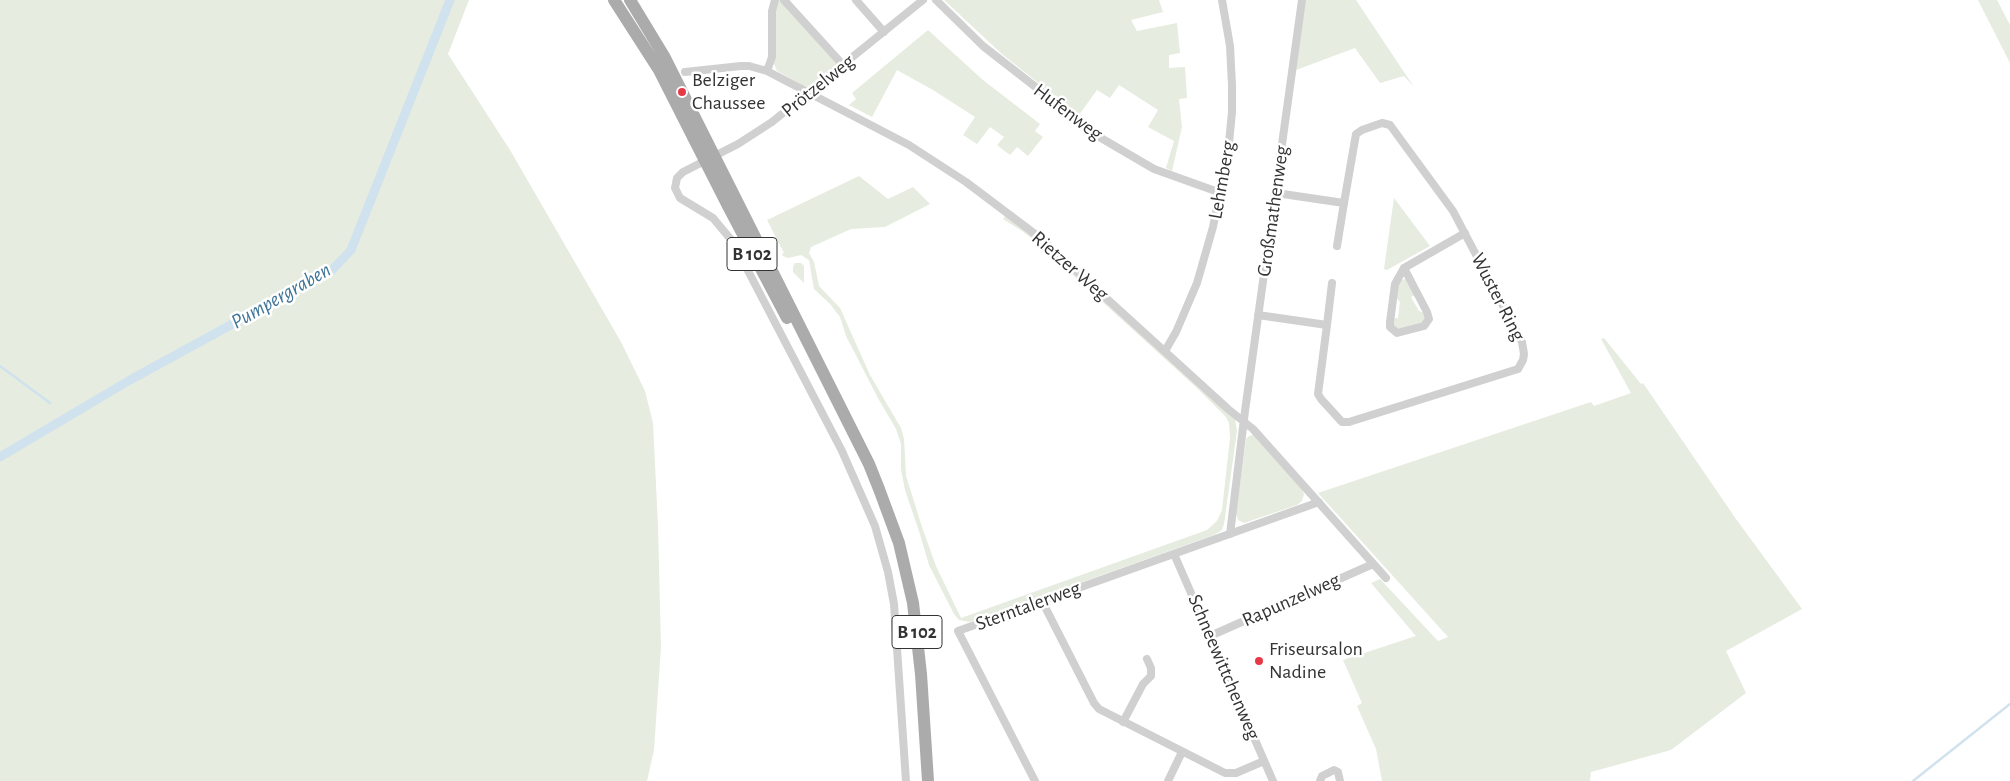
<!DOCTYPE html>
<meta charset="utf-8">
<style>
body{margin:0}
canvas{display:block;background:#fff}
</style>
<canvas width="2010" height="781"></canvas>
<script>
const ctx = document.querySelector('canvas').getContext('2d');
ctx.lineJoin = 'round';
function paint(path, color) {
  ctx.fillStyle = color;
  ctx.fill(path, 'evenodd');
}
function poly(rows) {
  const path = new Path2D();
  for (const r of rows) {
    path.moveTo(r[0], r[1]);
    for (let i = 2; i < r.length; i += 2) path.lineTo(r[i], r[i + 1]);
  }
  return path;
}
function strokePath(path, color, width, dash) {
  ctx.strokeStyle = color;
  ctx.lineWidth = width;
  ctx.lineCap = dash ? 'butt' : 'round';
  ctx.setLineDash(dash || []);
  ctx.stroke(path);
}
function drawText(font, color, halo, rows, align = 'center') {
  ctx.font = font + ' "Alegreya Sans",sans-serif';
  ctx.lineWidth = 5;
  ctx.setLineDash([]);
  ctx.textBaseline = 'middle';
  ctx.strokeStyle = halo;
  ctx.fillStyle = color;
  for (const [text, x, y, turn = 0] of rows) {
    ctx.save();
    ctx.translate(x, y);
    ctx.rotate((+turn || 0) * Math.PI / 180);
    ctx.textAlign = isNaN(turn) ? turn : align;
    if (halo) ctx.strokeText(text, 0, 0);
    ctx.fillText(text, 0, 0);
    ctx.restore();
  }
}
paint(poly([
 [0,0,469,0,448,54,510,150,621,342,645,391,653,423,658,526,661,647,654,750,647,781,0,781],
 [780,0,840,65,814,86,805,87,777,71,774,64,775,12,777,1],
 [944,0,1159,0,1163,12,1131,20,1137,31,1177,23,1180,53,1169,55,1169,68,1185,67,1187,98,1179,99,1182,127,1172,171,1166,168,1174,141,1148,127,1158,110,1119,85,1110,98,1097,90,1079,115,1003,55],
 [1305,0,1356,0,1414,87,1404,76,1380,83,1355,48,1296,70],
 [1978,0,1997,0,2010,25,2010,63],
 [928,30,983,80,1040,124,1035,131,1043,137,1028,156,1017,147,1010,155,997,145,1004,137,990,127,977,144,963,135,975,117,933,90,897,70,872,117,849,105,856,99,852,93],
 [859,176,888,199,913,187,930,204,885,227,851,229,811,247,809,253,814,262,819,286,840,308,870,375,901,428,904,439,906,476,922,527,936,566,961,618,1207,530,1217,521,1222,510,1230,438,1229,423,1226,417,1197,388,1040,245,1022,231,1003,219,1006,215,1028,232,1235,419,1237,431,1224,524,1222,530,1214,535,970,622,959,620,954,614,929,565,919,531,905,490,901,469,901,444,896,429,879,400,846,336,840,317,830,304,814,289,809,260,801,255,788,258,783,256,782,254,784,253,767,220],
 [1394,198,1430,246,1387,270,1384,269],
 [795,263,801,263,804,266,804,283,793,272,793,267],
 [1406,279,1415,295,1411,297,1419,311,1425,313,1426,316,1424,322,1400,330,1394,327,1392,320,1393,318,1398,318,1400,302,1396,297,1398,283,1401,280],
 [1604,338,1641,384,1643,383,1736,519,1802,609,1726,651,1746,693,1671,750,1591,772,1590,781,1382,781,1376,749,1357,706,1362,703,1343,660,1416,636,1371,583,1380,579,1438,641,1448,637,1318,493,1591,402,1594,406,1631,393,1601,339],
 [1253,435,1302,489,1304,494,1302,501,1297,505,1244,523,1238,520,1236,513,1246,439,1249,436]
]), '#e6ecdf');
strokePath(poly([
 [0,366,50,403],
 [1913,781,2010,704]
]), '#cfe2ee', 2.5);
strokePath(poly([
 [0,457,130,380,333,269,351,250,450,0]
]), '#cfe2ee', 9);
strokePath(poly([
 [784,0,843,65],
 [856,0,884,32],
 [936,0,983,46,1101,138,1154,169,1221,193],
 [767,71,772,57,772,11,775,0],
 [685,72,741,66,749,66,767,71,909,145,966,182,1039,237,1228,409,1253,429,1386,578],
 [1276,193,1344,203,1356,134,1362,130,1382,123,1390,125,1453,211,1522,342,1524,354,1523,360,1518,369,1349,422,1342,422,1321,399,1318,394,1327,325],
 [1337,246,1344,203],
 [1404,268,1395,284,1390,322,1390,327,1397,333,1424,326,1429,319,1427,312,1404,268,1465,233],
 [1258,315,1327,325,1332,283],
 [1165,351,1176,332,1197,283,1213,227,1228,153,1232,112,1232,85,1230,46,1222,0],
 [1230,534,1245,411,1302,0],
 [1174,554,1273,781],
 [1042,601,1094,703,1099,709,1225,773,1236,773,1264,761],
 [1210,636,1373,564],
 [1123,722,1143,684,1151,676,1151,668,1147,659],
 [906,781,894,604,888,572,875,526,842,451,733,242,713,218,680,198,675,188,677,178,683,172,738,144,772,122,923,0],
 [1035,781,958,631,1319,502],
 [1168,781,1182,752],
 [1320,781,1322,776,1334,770,1338,772,1340,781]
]), '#d0d0d0', 8);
strokePath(poly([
 [614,0,659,70,728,206,787,318],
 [630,0,664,56,869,464,879,489,899,543,913,603,921,674,928,781]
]), '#ababab', 12);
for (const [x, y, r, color] of [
 [682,92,5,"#e63946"],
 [1259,661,5,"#e63946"]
]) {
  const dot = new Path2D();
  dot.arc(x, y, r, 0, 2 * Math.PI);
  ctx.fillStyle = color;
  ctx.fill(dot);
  strokePath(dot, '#fff', 2);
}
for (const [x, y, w] of [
 [752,254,50],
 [917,632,50]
]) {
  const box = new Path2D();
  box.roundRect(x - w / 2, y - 16.5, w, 33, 4);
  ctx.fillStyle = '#fff';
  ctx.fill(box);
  strokePath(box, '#333', 1);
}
drawText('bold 19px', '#333', null, [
 ["B 102",752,254],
 ["B 102",917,632]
]);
drawText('20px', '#333', '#fff', [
 ["Belziger",692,80],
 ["Chaussee",692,103],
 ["Friseursalon",1269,649],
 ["Nadine",1269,672]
], 'left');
drawText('20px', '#333', '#fff', [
 ["Prötzelweg",818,86,-39],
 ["Hufenweg",1068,112,37],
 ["Lehmberg",1222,180,-80],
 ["Großmathenweg",1273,211,-82],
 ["Rietzer Weg",1070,266,41],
 ["Wuster Ring",1498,297,63],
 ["Rapunzelweg",1291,600,-24],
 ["Sterntalerweg",1028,606,-20],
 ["Schneewittchenweg",1224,667,67]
]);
drawText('italic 21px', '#3f7597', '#fff', [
 ["Pumpergraben",281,296,-30]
]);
</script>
